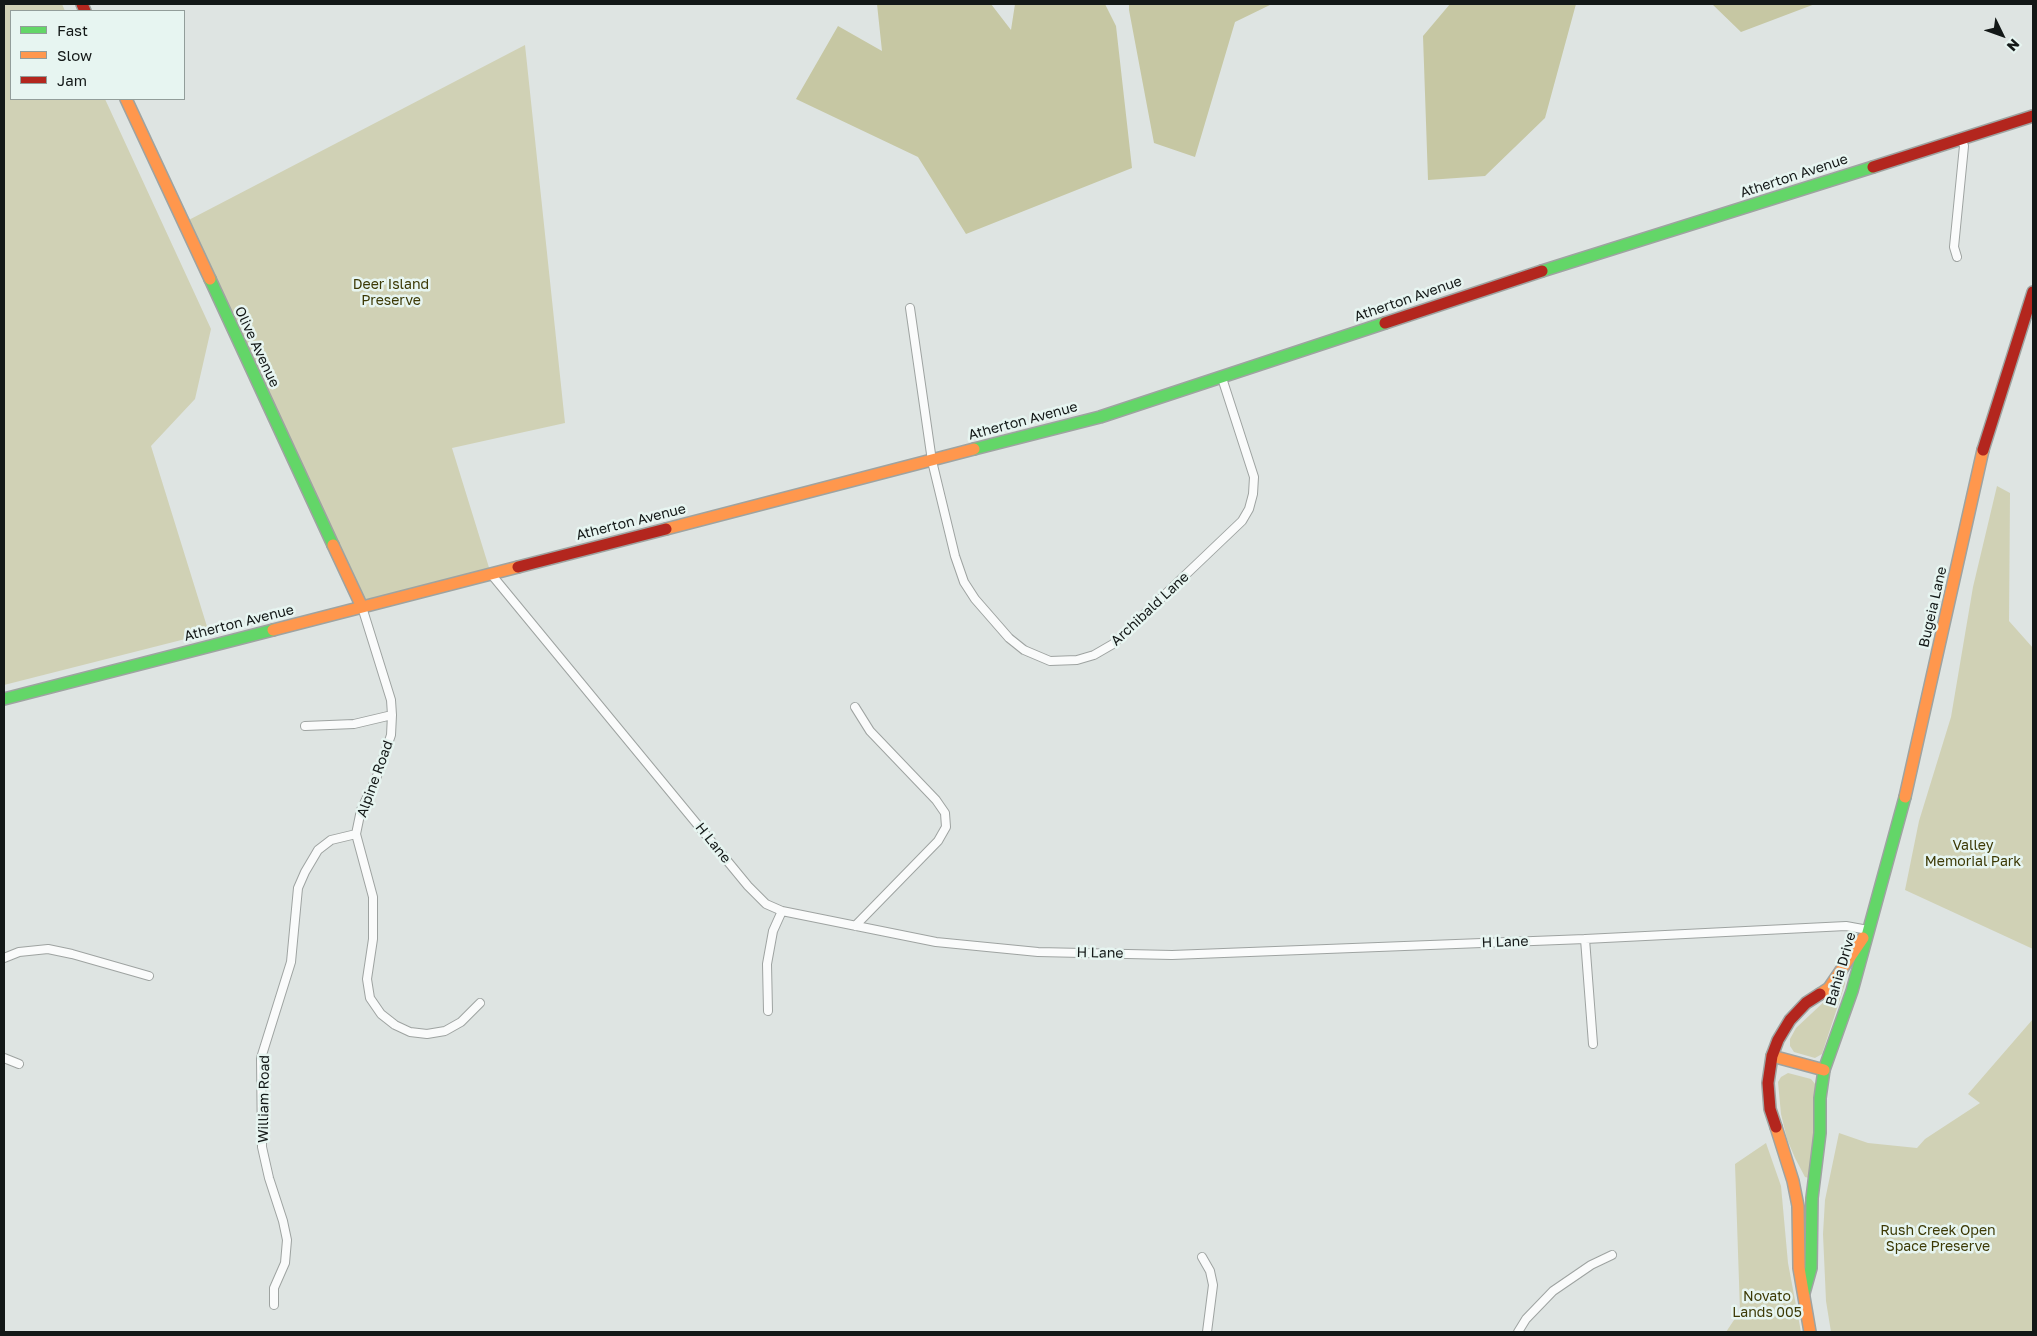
<!DOCTYPE html>
<style>
body{margin:0}
#map{position:relative;width:2037px;height:1336px;overflow:hidden;background:#dee4e2;font-family:"Golos Text",sans-serif}
canvas{display:block}
.frame{position:absolute;inset:0;border:5px solid #131817;pointer-events:none}
.legend{position:absolute;left:10px;top:10px;width:175px;height:90px;box-sizing:border-box;background:#e7f5f1;border:1px solid #929d9a;margin:0;padding:6px 9px;list-style:none;font-size:15px;color:#131817}
.legend li{display:flex;align-items:center;gap:10px;height:25px}
.legend b{width:25px;border:1px solid #929d9a}
.north{position:absolute;left:1977px;top:10px;width:50px;height:50px;-webkit-text-stroke:4px #e7f5f1;paint-order:stroke;rotate:132deg;font-size:14px;font-weight:700;line-height:20px;text-align:center;color:#131817}
.north::after{content:'';display:block;margin:auto;width:18px;height:22px;background:#131817;clip-path:polygon(50% 0,100% 100%,50% 72%,0 100%)}
</style>
<div id="map">
<canvas width="2037" height="1336"></canvas>
<div class="frame"></div>
<ul class="legend">
<li><b style="height:6px;background:#63d668"></b>Fast</li>
<li><b style="height:6px;background:#ff974d"></b>Slow</li>
<li><b style="height:6px;background:#b3261e"></b>Jam</li>
</ul>
<div class="north">N</div>
</div>
<script>
const ctx = document.querySelector('canvas').getContext('2d');
ctx.lineJoin = 'round';
function paint(path, color) {
  ctx.fillStyle = color;
  ctx.fill(path, 'evenodd');
}
function poly(rows) {
  const path = new Path2D();
  for (const r of rows) {
    path.moveTo(r[0], r[1]);
    for (let i = 2; i < r.length; i += 2) path.lineTo(r[i], r[i + 1]);
  }
  return path;
}
function strokePath(path, color, width, dash) {
  ctx.strokeStyle = color;
  ctx.lineWidth = width;
  ctx.lineCap = dash ? 'butt' : 'round';
  ctx.setLineDash(dash || []);
  ctx.stroke(path);
}
function drawText(font, color, halo, rows, align = 'center') {
  ctx.font = font + ' "Golos Text",sans-serif';
  ctx.lineWidth = 5;
  ctx.setLineDash([]);
  ctx.textBaseline = 'middle';
  ctx.strokeStyle = halo;
  ctx.fillStyle = color;
  for (const [text, x, y, turn = 0] of rows) {
    ctx.save();
    ctx.translate(x, y);
    ctx.rotate((+turn || 0) * Math.PI / 180);
    ctx.textAlign = isNaN(turn) ? turn : align;
    if (halo) ctx.strokeText(text, 0, 0);
    ctx.fillText(text, 0, 0);
    ctx.restore();
  }
}
paint(poly([
 [4,4,62,4,65,11,11,11,11,99,105,99,211,329,195,399,151,446,209,633,4,685],
 [525,45,565,423,452,448,491,574,362,607,183,223],
 [1997,486,2010,493,2009,621,2033,648,2033,949,1905,890,1919,821,1951,717,1973,587],
 [1842,981,1845,981,1845,984,1822,1054,1815,1058,1794,1052,1790,1046,1790,1039,1796,1028,1828,998],
 [2033,1019,2033,1332,1831,1332,1826,1301,1823,1234,1825,1200,1839,1133,1868,1143,1917,1148,1925,1139,1980,1103,1968,1094],
 [1788,1073,1811,1079,1816,1085,1816,1130,1810,1177,1809,1178,1805,1177,1795,1158,1787,1139,1781,1114,1778,1082,1781,1077],
 [1766,1143,1781,1186,1788,1263,1801,1332,1726,1332,1740,1311,1735,1164]
]), '#d0d1b5');
paint(poly([
 [877,4,991,4,1011,30,1015,4,1105,4,1116,26,1132,168,966,234,918,157,796,99,838,26,882,51],
 [1129,4,1272,4,1235,22,1195,157,1154,143,1129,10],
 [1450,4,1576,4,1545,118,1485,176,1428,180,1423,36],
 [1712,4,1815,4,1741,32]
]), '#c6c7a3');
const street = poly([
 [1957,257,1954,247,1964,146,1961,138],
 [910,308,932,461,955,556,964,582,975,599,1009,638,1024,650,1050,661,1077,660,1094,655,1113,644,1242,521,1249,509,1253,494,1254,477,1222,378],
 [491,574,748,886,766,904,782,911,936,942,1038,952,1172,955,1585,939,1846,926,1868,930],
 [362,607,391,700,392,715,391,735,376,779,361,810,356,834,373,897,373,939,367,979,370,998,381,1014,395,1025,410,1032,427,1034,445,1031,461,1022,480,1003],
 [855,707,870,731,936,800,945,813,946,827,938,841,855,926],
 [305,726,354,724,392,715],
 [1585,939,1593,1044],
 [4,958,19,952,48,949,72,954,149,976],
 [768,1011,767,964,773,931,782,911],
 [4,1058,19,1064],
 [1202,1257,1210,1271,1213,1285,1207,1332],
 [274,1305,274,1288,285,1263,287,1240,283,1221,269,1178,262,1147,261,1058,291,962,298,888,305,872,318,850,331,840,356,834],
 [1518,1332,1526,1319,1553,1291,1591,1265,1612,1255]
]);
const fast = poly([
 [1542,271,1873,167],
 [210,279,333,545],
 [974,449,1100,417,1385,323],
 [4,699,273,630],
 [1804,1293,1811,1268,1812,1198,1820,1133,1820,1098,1824,1070,1852,991,1905,797]
]);
const slow = poly([
 [126,99,210,279],
 [666,529,974,449],
 [333,545,362,607],
 [273,630,518,567],
 [1905,797,1983,450],
 [1820,994,1829,988,1863,938],
 [1772,1056,1824,1070],
 [1776,1127,1793,1181,1798,1206,1799,1268,1810,1332]
]);
const jam = poly([
 [82,4,85,11],
 [1873,167,2033,116],
 [1385,323,1542,271],
 [1983,450,2033,292],
 [518,567,666,529],
 [1776,1127,1770,1109,1768,1083,1772,1056,1778,1040,1790,1020,1806,1003,1820,994]
]);
strokePath(street, '#9ea3a1', 10);
strokePath(fast, '#9ea3a1', 14);
strokePath(slow, '#9ea3a1', 14);
strokePath(jam, '#9ea3a1', 14);
strokePath(street, '#fafbfb', 8);
strokePath(fast, '#63d668', 11);
strokePath(slow, '#ff974d', 11);
strokePath(jam, '#b3261e', 11);
drawText('14px', '#131817', '#e7f5f1', [
 ["Atherton Avenue",1794,176,-18],
 ["Atherton Avenue",1408,299,-19],
 ["Olive Avenue",257,347,65],
 ["Atherton Avenue",1023,421,-15],
 ["Atherton Avenue",631,522,-14],
 ["Bugeia Lane",1933,607,-77],
 ["Archibald Lane",1150,609,-43],
 ["Atherton Avenue",239,623,-14],
 ["Alpine Road",375,779,-70],
 ["H Lane",713,843,51],
 ["H Lane",1505,942,-2],
 ["H Lane",1100,953,1],
 ["Bahia Drive",1841,969,-74],
 ["William Road",264,1099,-89]
]);
drawText('14px', '#3c3905', '#e7f5f1', [
 ["Deer Island",391,285],
 ["Preserve",391,301],
 ["Valley",1973,846],
 ["Memorial Park",1973,862],
 ["Rush Creek Open",1938,1231],
 ["Space Preserve",1938,1247],
 ["Novato",1767,1297],
 ["Lands 005",1767,1313]
]);
</script>
